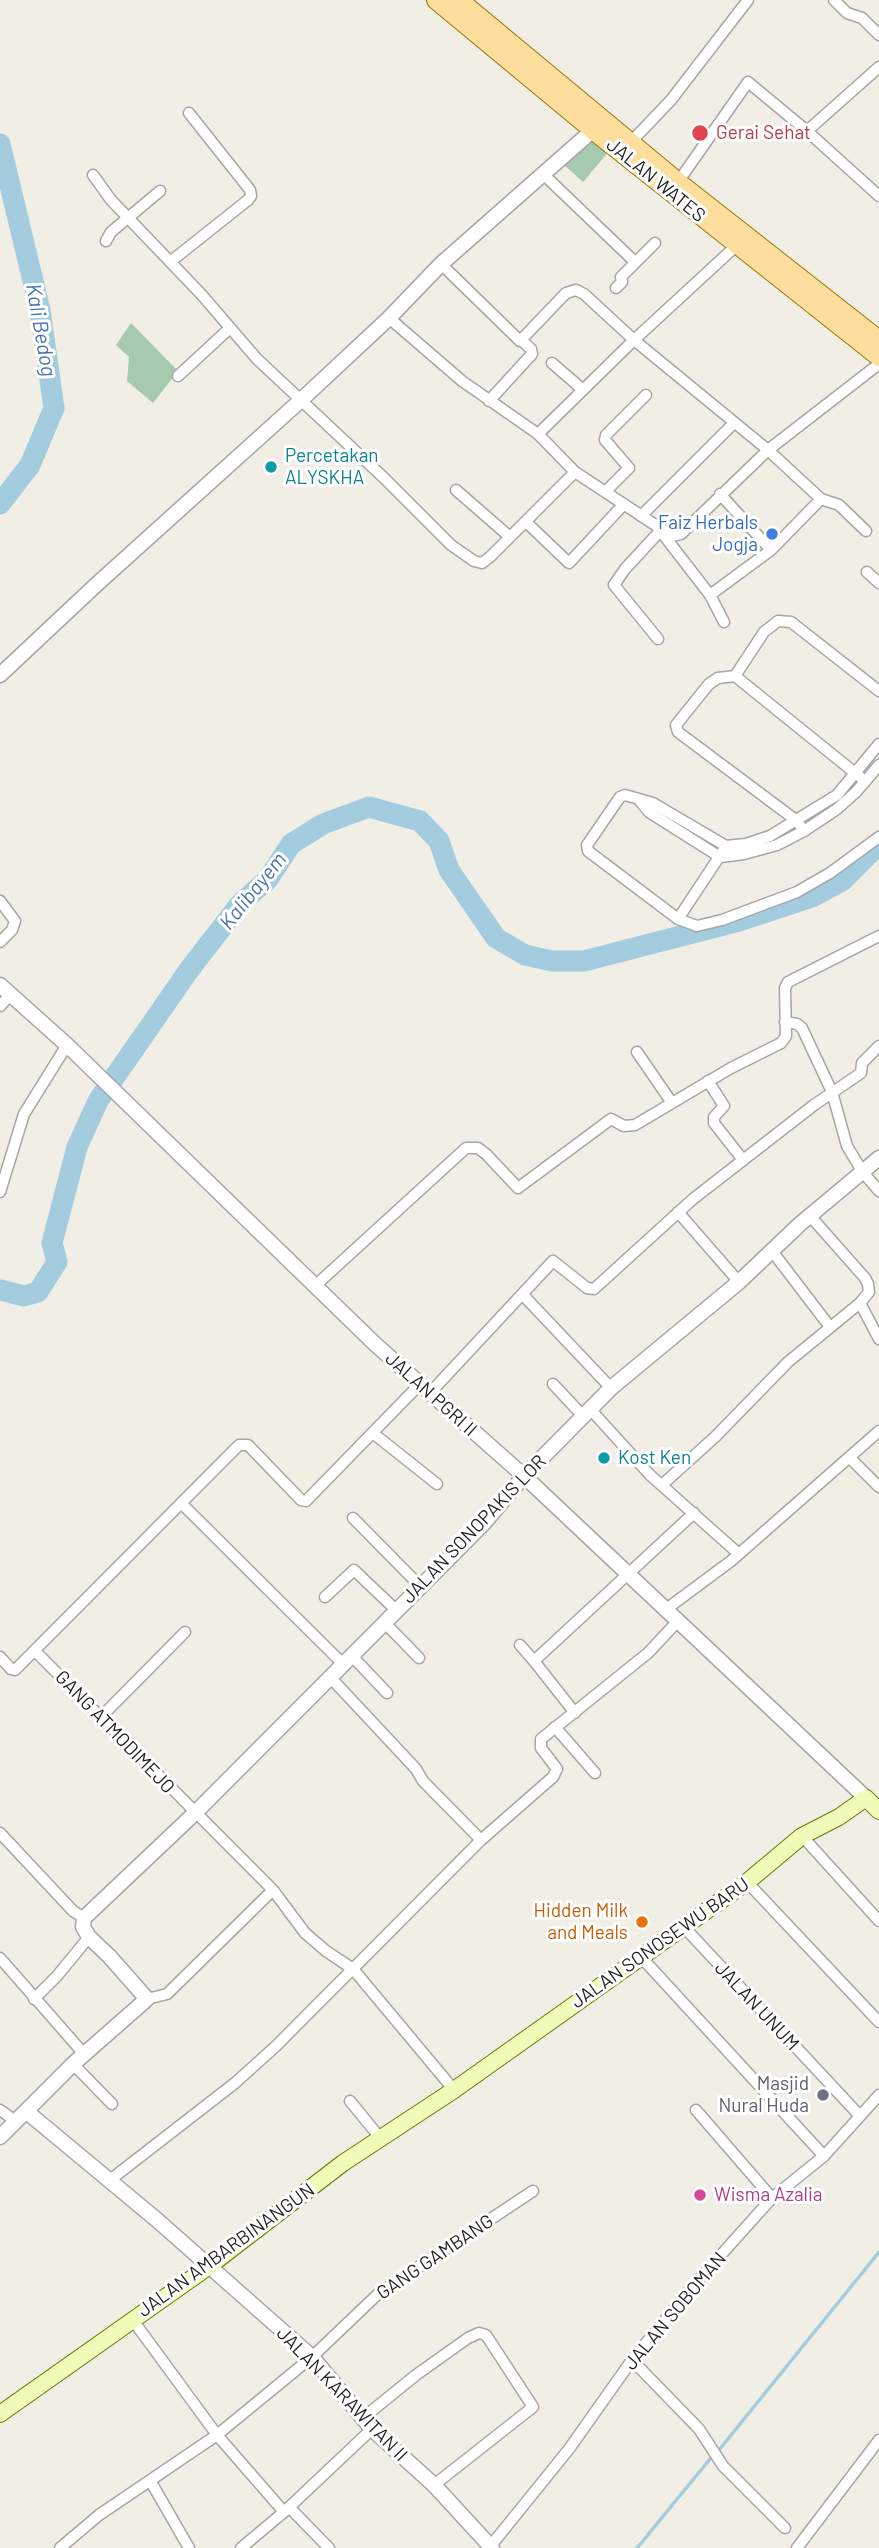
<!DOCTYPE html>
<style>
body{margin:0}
canvas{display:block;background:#f0eee5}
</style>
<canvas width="879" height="2548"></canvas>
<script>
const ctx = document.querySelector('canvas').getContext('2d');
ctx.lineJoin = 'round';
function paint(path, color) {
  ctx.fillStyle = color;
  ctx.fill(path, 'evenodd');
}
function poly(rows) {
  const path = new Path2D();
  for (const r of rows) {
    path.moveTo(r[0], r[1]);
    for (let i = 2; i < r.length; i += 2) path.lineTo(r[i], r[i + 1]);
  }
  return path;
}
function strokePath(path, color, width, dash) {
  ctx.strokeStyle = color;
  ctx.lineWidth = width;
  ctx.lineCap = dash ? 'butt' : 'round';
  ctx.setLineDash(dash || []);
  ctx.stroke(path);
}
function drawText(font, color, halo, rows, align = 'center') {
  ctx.font = font + ' Barlow,sans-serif';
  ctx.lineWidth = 6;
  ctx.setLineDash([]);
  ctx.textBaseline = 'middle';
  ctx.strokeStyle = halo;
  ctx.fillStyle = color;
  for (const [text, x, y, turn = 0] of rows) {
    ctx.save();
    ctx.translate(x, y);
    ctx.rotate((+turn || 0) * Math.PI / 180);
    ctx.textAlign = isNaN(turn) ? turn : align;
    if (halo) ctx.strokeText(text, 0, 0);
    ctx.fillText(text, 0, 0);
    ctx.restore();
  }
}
paint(poly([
 [594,136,611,149,583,182,561,162],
 [131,323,178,371,153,403,127,381,129,357,116,345]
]), '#a6caaf');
strokePath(poly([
 [719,2450,879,2252],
 [637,2548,710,2459]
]), '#a4ccdf', 3.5);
strokePath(poly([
 [0,144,40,310,54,408,30,465,0,504],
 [0,1290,24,1296,38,1292,57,1262,52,1243,77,1147,98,1101,189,970,240,904,268,879,291,844,323,824,369,807,420,821,439,841,449,870,496,938,525,955,552,961,584,961,739,921,812,897,842,881,879,844]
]), '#a4ccdf', 21);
const minor = poly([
 [834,0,847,13,862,18,879,35],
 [807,131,879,67],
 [631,142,671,100,748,0],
 [542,173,635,262],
 [93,175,111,200,201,294,257,359,383,477,451,545,474,561,482,563,490,557,575,472],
 [678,182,748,82,807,131,879,196],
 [106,241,111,232,160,191],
 [170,262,248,200,251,196,250,190,189,113],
 [441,264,520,341,566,293,576,290,584,294,634,340,768,450,821,499,839,505,866,531],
 [616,288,622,282,621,277,655,243],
 [389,318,462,381,538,434,575,472,672,536,681,534,768,450,879,364],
 [552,363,582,389],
 [178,376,230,328],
 [489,401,532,354,531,349,521,340],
 [538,434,634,340,737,245],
 [456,490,510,537],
 [606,491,629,468,605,440,606,435,646,395],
 [720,494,771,550],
 [641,516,734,423],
 [526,522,569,563,624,504],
 [662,533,710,595,724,622],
 [867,572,879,583],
 [710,595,771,550,821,499],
 [658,639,614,585,625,569,660,531],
 [735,676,860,777],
 [879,744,837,795,770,836,746,844,726,846,653,803,625,795,620,797,587,845,588,851,678,919,697,926,722,920,797,892,830,873,879,837],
 [640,801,649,812,720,857,744,854,777,845,804,831,837,809,856,792,879,765],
 [804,831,797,821,678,732,676,725,709,684,718,678,735,676,764,632,778,621,791,622,879,691],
 [0,901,15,921,12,930,0,942],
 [678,919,723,851],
 [0,1006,11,994],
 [785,1022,797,1024,802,1028,832,1092,847,1146,862,1171,879,1191],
 [637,1052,672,1103],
 [708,1081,724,1106,714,1117,714,1123,743,1160],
 [0,1192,24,1114,67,1045],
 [678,1212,739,1282],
 [772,1251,830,1327],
 [316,1285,466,1148,478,1148,486,1154,518,1188,611,1119,624,1126,635,1125,731,1068,781,1043,786,1036,785,988,788,982,879,936],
 [523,1295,611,1388],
 [860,1303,879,1339],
 [553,1384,583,1416],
 [430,1393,553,1261,587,1288,594,1289,693,1199,814,1105,861,1073,862,1063,879,1046],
 [591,1410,650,1475,739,1554],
 [374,1434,437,1484],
 [850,1458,879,1487],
 [663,1484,716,1436,788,1362,860,1303,869,1292,868,1284,865,1278,811,1217],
 [181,1503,343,1664],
 [353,1518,420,1586],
 [325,1597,354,1570,396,1610],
 [665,1610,731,1561,879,1431],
 [384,1622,419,1658],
 [520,1645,534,1661,694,1513],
 [35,1651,273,1890,305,1933,326,1951,353,1969,454,2090],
 [351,1655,387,1693],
 [0,1657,11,1669,15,1670,239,1445,248,1445,301,1500,306,1501,420,1384],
 [534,1661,575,1713],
 [330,1677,416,1769,423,1781,481,1840],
 [101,1717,185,1632],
 [555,1727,595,1773],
 [0,1833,73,1911,84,1918],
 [802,1836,879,1921],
 [747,1882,879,2022],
 [684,1927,860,2116],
 [641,1957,824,2156],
 [0,1958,84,2054],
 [34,1999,57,1976,89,1937],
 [147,1999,167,1994,273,1890],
 [73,2064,112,2104],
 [350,2101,381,2139],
 [0,2110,17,2122],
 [696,2110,772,2198],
 [110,2180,235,2083,276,2046,481,1840,553,1777,557,1769,541,1748,541,1739,648,1653,677,1622],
 [132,2319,217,2435,284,2512],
 [632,2360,699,2429,723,2466,785,2528],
 [363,2418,416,2375,468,2338,479,2333,486,2335,533,2407,434,2485],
 [151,2482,189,2548],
 [289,2507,329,2548],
 [60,2548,99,2515,217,2435,312,2357,378,2294,533,2191],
 [241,2548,284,2512,372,2429],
 [489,2548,569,2449,632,2360,694,2285,772,2198,824,2156,879,2095],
 [797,2548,879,2440]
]);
const tertiary = poly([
 [0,675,97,584,300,401,389,318,441,264,601,123],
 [0,985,67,1045,375,1344,524,1476,866,1798],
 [27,2112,157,2220,312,2357,372,2429,434,2485,492,2548],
 [0,2137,73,2064,147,1999,109,1956,89,1937,83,1927,84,1918,195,1813,484,1523,524,1476,611,1388,739,1282,800,1224,879,1158]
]);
const secondary = poly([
 [0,2414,208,2267,343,2163,454,2090,747,1882,802,1836,839,1817,866,1798,879,1811]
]);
const primary = poly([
 [436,0,594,131,879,357],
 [459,0,678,182,879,340]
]);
strokePath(minor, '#a6a6a6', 13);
strokePath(tertiary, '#a6a6a6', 17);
strokePath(secondary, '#627b02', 18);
strokePath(primary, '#9a7700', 20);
strokePath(minor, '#fff', 10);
strokePath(tertiary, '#fff', 14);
strokePath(secondary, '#f1fbb8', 16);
strokePath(primary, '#fede9c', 18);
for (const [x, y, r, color] of [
 [700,133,9,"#e0444e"],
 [271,467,7,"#0f9aa8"],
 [772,534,7,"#3f7fe0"],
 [604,1458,7,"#0f9aa8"],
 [642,1922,7,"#e8710a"],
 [823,2095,7,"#6b7280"],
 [700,2195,7,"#d1479c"]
]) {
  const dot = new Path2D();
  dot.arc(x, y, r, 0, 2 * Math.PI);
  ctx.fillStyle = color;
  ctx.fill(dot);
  strokePath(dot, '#fff', 2.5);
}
drawText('19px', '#be3a42', '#fff', [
 ["Gerai Sehat",716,133]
], 'left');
drawText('19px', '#1f1f1f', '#fff', [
 ["JALAN WATES",656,180,39],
 ["JALAN PGRI II",431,1394,42],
 ["JALAN SONOPAKIS LOR",474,1529,-46],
 ["GANG ATMODIMEJO",115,1732,46],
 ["JALAN SONOSEWU BARU",660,1943,-35],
 ["JALAN UNUM",757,2006,47],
 ["JALAN AMBARBINANGUN",226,2250,-36],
 ["GANG GAMBANG",435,2257,-34],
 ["JALAN SOBOMAN",675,2311,-50],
 ["JALAN KARAWITAN II",342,2394,46]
]);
drawText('19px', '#0d838f', '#fff', [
 ["Percetakan",285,456],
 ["ALYSKHA",285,478],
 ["Kost Ken",618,1458]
], 'left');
drawText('19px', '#366cbe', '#fff', [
 ["Faiz Herbals",758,523],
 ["Jogja",758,545]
], 'right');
drawText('19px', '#c56008', '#fff', [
 ["Hidden Milk",628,1911],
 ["and Meals",628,1933]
], 'right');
drawText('19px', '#5b616d', '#fff', [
 ["Masjid",809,2084],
 ["Nural Huda",809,2106]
], 'right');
drawText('19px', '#b23c85', '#fff', [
 ["Wisma Azalia",714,2195]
], 'left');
drawText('italic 21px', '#4873b2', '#fff', [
 ["Kali Bedog",41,330,80],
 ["Kalibayem",253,891,-51]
]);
</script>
